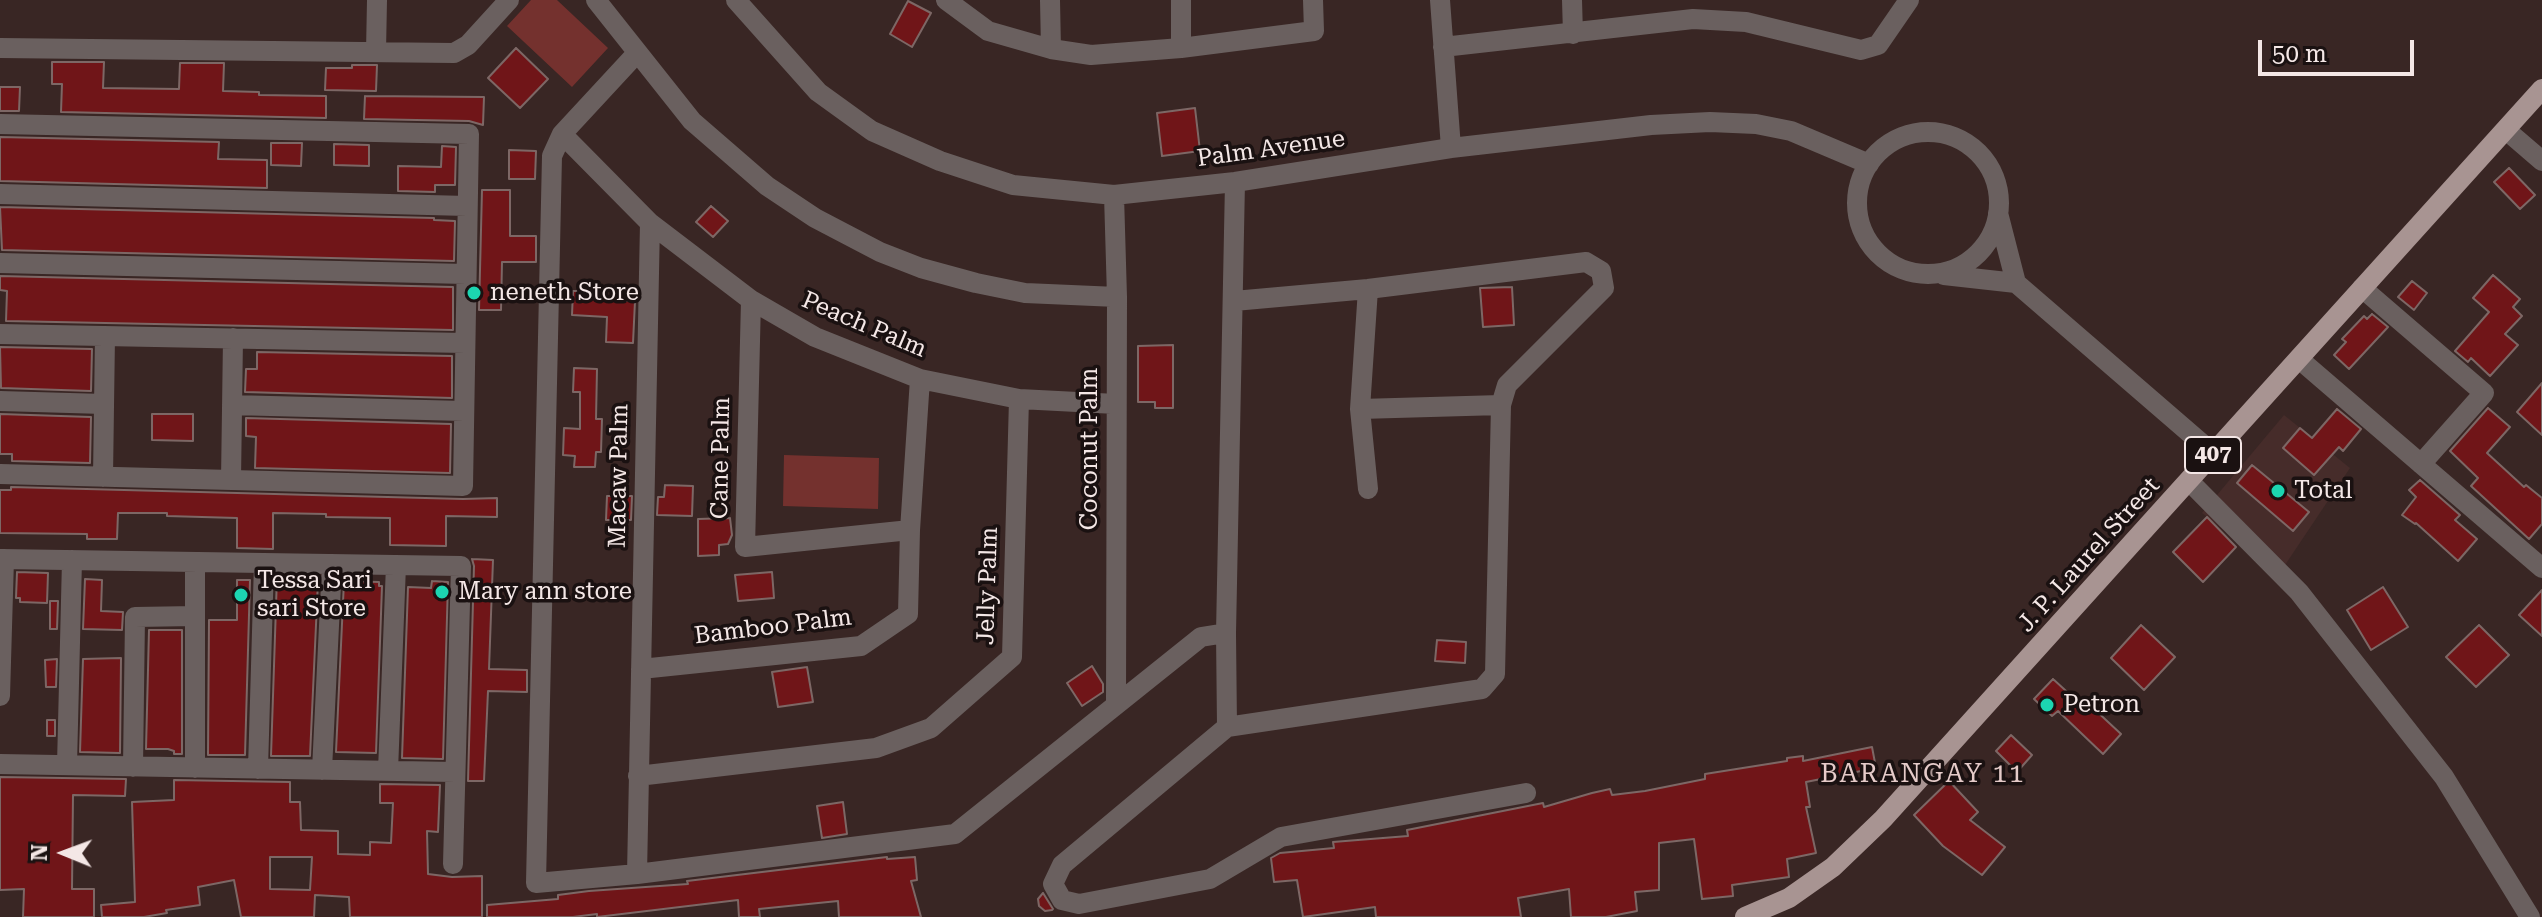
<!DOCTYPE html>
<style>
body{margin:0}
#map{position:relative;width:2542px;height:917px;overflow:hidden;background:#392624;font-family:"Roboto Serif",serif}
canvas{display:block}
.north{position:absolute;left:24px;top:813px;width:80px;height:80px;-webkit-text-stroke:6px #1a1111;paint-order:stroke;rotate:271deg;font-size:22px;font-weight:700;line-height:32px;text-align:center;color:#f4e7e6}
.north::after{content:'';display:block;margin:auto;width:28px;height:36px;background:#f4e7e6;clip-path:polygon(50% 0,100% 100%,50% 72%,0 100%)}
.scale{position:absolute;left:2258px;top:40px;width:156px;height:36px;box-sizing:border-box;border:4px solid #f4e7e6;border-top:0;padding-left:10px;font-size:24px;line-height:28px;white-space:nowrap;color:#f4e7e6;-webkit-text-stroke:6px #1a1111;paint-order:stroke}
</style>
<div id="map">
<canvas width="2542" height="917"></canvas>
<div class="north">N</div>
<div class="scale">50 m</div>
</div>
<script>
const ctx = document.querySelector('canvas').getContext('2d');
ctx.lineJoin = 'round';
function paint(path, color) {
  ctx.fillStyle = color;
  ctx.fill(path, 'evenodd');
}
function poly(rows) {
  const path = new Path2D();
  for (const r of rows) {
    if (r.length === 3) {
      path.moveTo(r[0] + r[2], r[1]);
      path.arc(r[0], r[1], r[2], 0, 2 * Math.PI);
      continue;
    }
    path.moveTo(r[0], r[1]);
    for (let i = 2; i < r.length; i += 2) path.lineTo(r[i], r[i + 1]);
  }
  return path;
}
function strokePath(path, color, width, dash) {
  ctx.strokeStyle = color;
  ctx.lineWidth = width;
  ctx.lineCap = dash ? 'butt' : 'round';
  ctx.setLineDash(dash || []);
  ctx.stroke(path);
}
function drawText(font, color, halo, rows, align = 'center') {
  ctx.font = font + ' "Roboto Serif",serif';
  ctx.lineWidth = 7;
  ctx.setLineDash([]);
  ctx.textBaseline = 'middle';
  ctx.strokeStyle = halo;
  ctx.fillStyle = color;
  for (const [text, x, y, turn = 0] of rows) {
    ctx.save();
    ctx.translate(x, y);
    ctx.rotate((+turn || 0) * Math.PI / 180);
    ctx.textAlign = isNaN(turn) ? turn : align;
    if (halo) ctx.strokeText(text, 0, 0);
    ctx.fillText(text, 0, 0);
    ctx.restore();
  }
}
paint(poly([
 [2284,415,2350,468,2279,574,2202,513]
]), '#462c2a');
paint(poly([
 [531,0,557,0,608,48,572,87,507,26],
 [784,455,879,458,878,509,783,506]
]), '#74312e');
const building = poly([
 [908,1,931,13,912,47,890,34,908,1],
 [516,48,548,79,520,108,488,78,516,48],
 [52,62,104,62,103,88,179,89,180,63,224,63,223,91,259,92,259,95,326,96,326,118,61,112,62,84,52,84,52,62],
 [352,65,377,65,376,91,325,90,326,68,352,68,352,65],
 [0,87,20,87,19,111,0,111,0,87],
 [365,96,484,97,483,125,469,121,364,119,365,96],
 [1195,108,1200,151,1162,156,1157,113,1195,108],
 [0,137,219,142,218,159,267,160,267,188,0,181,0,137],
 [271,143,302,143,301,166,271,165,271,143],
 [334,144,369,145,369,166,334,165,334,144],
 [442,146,456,147,455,185,435,185,435,192,398,191,398,166,441,167,442,146],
 [509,150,536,151,535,179,509,179,509,150],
 [2509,168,2535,195,2520,209,2494,182,2509,168],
 [482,190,510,190,510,236,536,236,536,262,502,262,501,310,479,310,482,190],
 [711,206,728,221,713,237,696,222,711,206],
 [0,207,434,218,434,220,455,221,454,261,2,250,0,207],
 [2493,275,2520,299,2513,307,2522,316,2505,334,2518,345,2490,376,2471,358,2468,362,2455,351,2489,312,2473,298,2493,275],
 [0,276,453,287,453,330,6,321,7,291,0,290,0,276],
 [2412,281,2427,293,2414,310,2398,297,2412,281],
 [1512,287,1514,325,1483,327,1480,288,1512,287],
 [573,291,598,291,598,300,635,301,633,343,606,342,607,317,572,315,573,291],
 [2372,314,2388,327,2349,369,2334,355,2346,342,2342,339,2364,316,2367,319,2372,314],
 [1173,345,1173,408,1155,408,1155,402,1138,402,1138,346,1173,345],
 [0,347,92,349,91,391,1,388,0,347],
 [257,352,452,356,452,398,245,392,246,369,257,369,257,352],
 [574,368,597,369,596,419,602,419,601,452,596,452,595,467,574,467,575,456,563,455,564,428,580,429,580,392,573,392,574,368],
 [2542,383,2542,435,2517,412,2542,383],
 [2488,408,2510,427,2487,453,2524,487,2526,485,2542,498,2542,524,2529,539,2471,486,2478,478,2450,451,2488,408],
 [2337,409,2361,429,2343,451,2339,447,2314,475,2283,448,2300,428,2312,438,2337,409],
 [0,414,91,417,90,463,12,461,12,454,0,454,0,414],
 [152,414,193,414,193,441,152,440,152,414],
 [246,418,451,424,450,473,255,468,256,437,246,436,246,418],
 [2252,465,2309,512,2293,531,2237,483,2252,465],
 [2420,480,2460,515,2455,520,2477,539,2458,561,2416,523,2415,524,2402,515,2416,497,2409,490,2420,480],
 [665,485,693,486,692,516,657,515,658,497,664,497,665,485],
 [11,487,463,499,497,498,497,517,446,516,446,546,390,545,390,518,326,517,326,514,273,513,273,549,237,548,237,518,167,516,167,513,118,513,117,539,87,539,87,534,0,533,0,490,11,490,11,487],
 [607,496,632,496,631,520,606,520,607,496],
 [2207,517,2236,547,2203,582,2173,552,2207,517],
 [730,518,732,535,728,544,719,545,719,555,698,556,698,519,730,518],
 [472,559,493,560,489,669,527,670,527,692,488,691,484,781,468,781,474,566,472,559],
 [17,572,48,573,47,603,20,602,20,598,16,598,17,572],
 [772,572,774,598,738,601,735,575,772,572],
 [277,576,316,577,318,581,310,756,271,756,277,576],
 [85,579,102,580,101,611,123,612,122,630,83,629,85,579],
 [237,580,250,580,245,755,208,755,209,620,237,620,237,580],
 [344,581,379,582,379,586,382,586,376,753,336,752,344,581],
 [432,581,448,582,443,759,402,758,408,587,431,588,432,581],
 [2383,587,2408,627,2371,650,2347,610,2383,587],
 [2542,590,2542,636,2519,615,2542,590],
 [50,601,58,601,57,629,50,629,50,601],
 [2141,625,2175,657,2144,690,2111,658,2141,625],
 [2479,625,2509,655,2476,687,2446,657,2479,625],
 [149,630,182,630,182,754,174,754,174,751,168,749,146,749,149,630],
 [1437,640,1466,642,1465,663,1435,661,1437,640],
 [121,658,120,753,80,752,83,659,121,658],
 [57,659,56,687,46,687,45,660,57,659],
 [1092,666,1103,684,1103,692,1082,706,1067,683,1092,666],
 [807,667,813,702,778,707,772,672,807,667],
 [2053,679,2088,711,2092,707,2121,734,2103,754,2058,711,2052,716,2034,699,2053,679],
 [47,720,55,720,55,736,47,736,47,720],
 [2011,735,2032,755,2017,772,1996,751,2011,735],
 [1872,747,1876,768,1806,782,1810,807,1806,807,1816,853,1787,859,1789,877,1732,885,1733,896,1702,899,1694,839,1659,843,1659,890,1635,892,1637,911,1606,917,1571,917,1569,889,1518,898,1521,917,1376,917,1375,907,1303,917,1297,880,1274,882,1271,858,1280,853,1334,848,1333,842,1408,836,1407,830,1543,803,1544,807,1592,793,1610,789,1612,795,1645,791,1705,779,1705,774,1787,761,1787,758,1803,756,1803,761,1872,747],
 [0,777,126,779,125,796,73,795,72,889,94,889,94,917,23,917,24,889,0,890,0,777],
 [174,780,290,782,290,802,300,802,301,830,338,831,338,854,370,855,370,842,391,843,393,803,380,803,380,784,440,785,438,832,427,831,428,874,452,877,482,876,482,917,350,917,349,897,315,895,314,917,241,917,234,880,198,887,200,905,166,910,167,913,144,917,102,917,101,905,135,902,132,802,174,800,174,780],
 [270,857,312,857,310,890,270,889,270,857],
 [1949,781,1978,812,1970,820,2005,847,1982,875,1943,846,1914,815,1949,781],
 [843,802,847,834,822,838,817,806,843,802],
 [887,857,887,859,915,857,917,880,911,881,921,917,839,917,838,901,759,909,760,917,739,917,738,900,597,917,597,914,573,917,487,917,487,905,558,899,558,895,589,891,688,884,687,881,887,857],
 [1043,893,1053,909,1052,910,1045,911,1039,906,1038,899,1043,893]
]);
paint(building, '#701518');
strokePath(building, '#7d6765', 2);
strokePath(poly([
 [596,0,692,121,767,186,815,218,880,252,921,268,976,283,1025,293,1117,297],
 [736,0,818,92,872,131,940,161,1013,185,1114,195,1235,182,1451,148,1651,125,1710,122,1756,124,1791,131,1869,164],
 [946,0,988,31,1051,49,1091,55,1181,48,1314,31,1313,0],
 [1050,0,1051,49],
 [1181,0,1181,48],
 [1440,0,1451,148],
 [1572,0,1573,34],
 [1443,47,1693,19,1746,22,1861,50,1878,45,1909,0],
 [0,48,454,53,468,45,509,0],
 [376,52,377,0],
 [637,53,562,134,552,156,536,883,637,874,955,834,1201,637,1226,633],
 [0,124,469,134,463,486,0,474],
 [2506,130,2542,161],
 [1928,203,71],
 [562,134,650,223,751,300,815,337,920,379,1019,399,1116,404],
 [0,194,467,206],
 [1114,195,1117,297,1116,703],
 [1998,213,2016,283],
 [0,263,466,274],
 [1944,275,2016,283,2214,454],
 [2362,288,2484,393,2421,464],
 [751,300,745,547,910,530],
 [1234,301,1368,289,1586,262,1601,271,1604,288,1507,385,1501,405,1495,674,1482,689,1227,727,1062,865,1053,884,1062,900,1079,904,1210,879,1281,837,1526,793],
 [0,334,465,343],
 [2299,359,2542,568],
 [0,401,104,404],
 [232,405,464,411],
 [1360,409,1501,405],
 [103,477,105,336],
 [231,480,233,338],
 [2190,482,2299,592,2444,777,2530,917],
 [1368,489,1360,409,1368,289],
 [0,559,461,566,453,864],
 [641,669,861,646,908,614,910,530,920,379],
 [0,696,4,559],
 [1227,727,1226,633,1235,182],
 [0,764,455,772],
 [67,765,72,560],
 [133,767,135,617,195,616],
 [195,768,195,562],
 [258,769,264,563],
 [322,770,332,564],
 [388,771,396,565],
 [638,776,876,748,931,728,1012,657,1019,399],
 [637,874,650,223]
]), '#6a605f', 20);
strokePath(poly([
 [1745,917,1789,898,1833,867,1883,819,2542,89]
]), '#a89492', 20);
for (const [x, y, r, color] of [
 [474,293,8,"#1cd5b1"],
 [2278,491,8,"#1cd5b1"],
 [442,592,8,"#1cd5b1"],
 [241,595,8,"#1cd5b1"],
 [2047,705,8,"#1cd5b1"]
]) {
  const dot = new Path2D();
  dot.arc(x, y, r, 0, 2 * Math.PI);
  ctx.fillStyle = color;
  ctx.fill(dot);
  strokePath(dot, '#1a1111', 3);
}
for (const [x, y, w] of [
 [2213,455,56]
]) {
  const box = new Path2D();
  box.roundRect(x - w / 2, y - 18, w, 36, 6);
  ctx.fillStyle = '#1a1111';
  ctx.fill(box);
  strokePath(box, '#f4e7e6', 2);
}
drawText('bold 22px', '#f4e7e6', null, [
 ["407",2213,455]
]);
drawText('24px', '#f4e7e6', '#1a1111', [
 ["Palm Avenue",1271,149,-8],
 ["Peach Palm",864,325,23],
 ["Coconut Palm",1090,449,-90],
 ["Cane Palm",721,458,-89],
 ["Macaw Palm",619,476,-89],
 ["J. P. Laurel Street",2089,555,-48],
 ["Jelly Palm",988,586,-88],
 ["Bamboo Palm",773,627,-7]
]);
drawText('24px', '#f4e7e6', '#1a1111', [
 ["neneth Store",490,293],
 ["Total",2294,491],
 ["Tessa Sari",257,581],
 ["sari Store",257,609],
 ["Mary ann store",458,592],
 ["Petron",2063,705]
], 'left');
ctx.letterSpacing = '2px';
drawText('26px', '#e5cbc9', '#1a1111', [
 ["BARANGAY 11",1923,774]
]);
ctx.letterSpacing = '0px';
</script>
